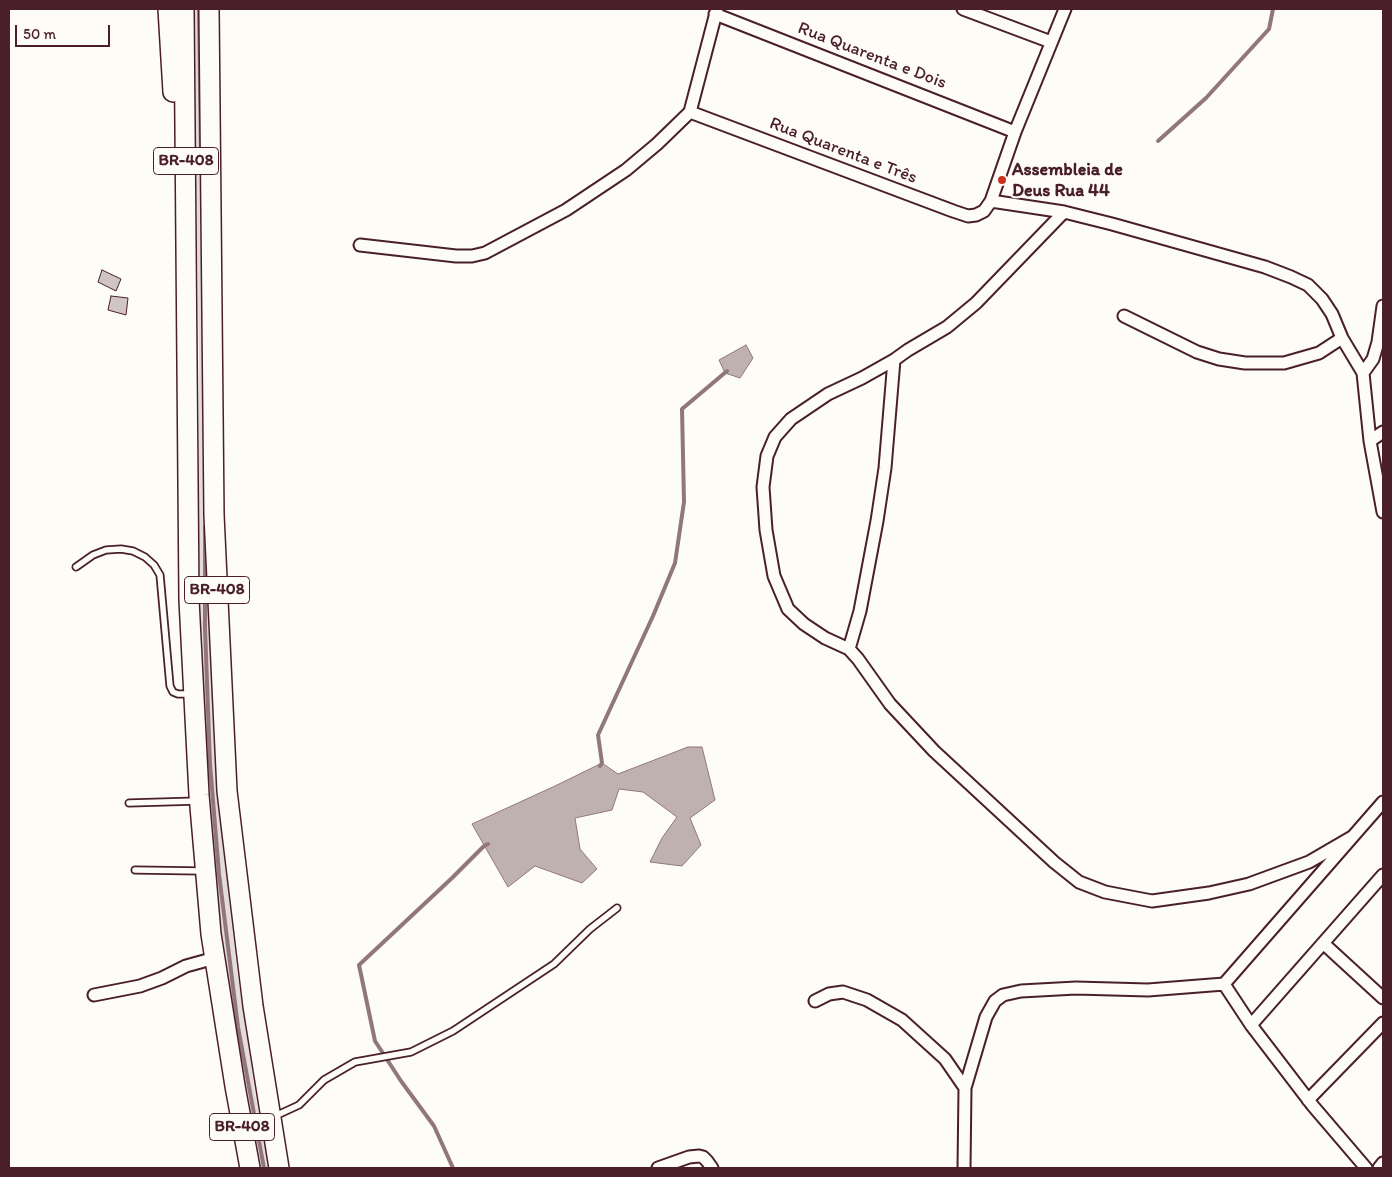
<!DOCTYPE html>
<meta charset="utf-8">
<style>
body{margin:0}
#map{position:relative;width:1392px;height:1177px;overflow:hidden;background:#fdfcf7;font-family:Itim,sans-serif}
canvas{display:block}
.frame{position:absolute;inset:0;border:10px solid #4a1f2b;pointer-events:none}
.scale{position:absolute;left:15px;top:25px;width:95px;height:22px;box-sizing:border-box;border:2px solid #4a1f2b;border-top:0;padding-left:6px;font-size:15px;line-height:18px;white-space:nowrap;color:#4a1f2b;-webkit-text-stroke:4px #fdfcf7;paint-order:stroke}
</style>
<div id="map">
<canvas width="1392" height="1177"></canvas>
<div class="frame"></div>
<div class="scale">50 m</div>
</div>
<script>
const ctx = document.querySelector('canvas').getContext('2d');
ctx.lineJoin = 'round';
function paint(path, color) {
  ctx.fillStyle = color;
  ctx.fill(path, 'evenodd');
}
function poly(rows) {
  const path = new Path2D();
  for (const r of rows) {
    path.moveTo(r[0], r[1]);
    for (let i = 2; i < r.length; i += 2) path.lineTo(r[i], r[i + 1]);
  }
  return path;
}
function strokePath(path, color, width, dash) {
  ctx.strokeStyle = color;
  ctx.lineWidth = width;
  ctx.lineCap = dash ? 'butt' : 'round';
  ctx.setLineDash(dash || []);
  ctx.stroke(path);
}
function drawText(font, color, halo, rows, align = 'center') {
  ctx.font = font + ' Itim,sans-serif';
  ctx.lineWidth = 4;
  ctx.setLineDash([]);
  ctx.textBaseline = 'middle';
  ctx.strokeStyle = halo;
  ctx.fillStyle = color;
  for (const [text, x, y, turn = 0] of rows) {
    ctx.save();
    ctx.translate(x, y);
    ctx.rotate((+turn || 0) * Math.PI / 180);
    ctx.textAlign = isNaN(turn) ? turn : align;
    if (halo) ctx.strokeText(text, 0, 0);
    ctx.fillText(text, 0, 0);
    ctx.restore();
  }
}
paint(poly([
 [193,9,206,9,217,769,225,862,237,970,256,1098,269,1168,258,1168,223,966,211,851,201,664,199,560,199,355]
]), '#e3dcda');
const water = poly([
 [746,345,753,358,740,378,725,373,719,360,746,345],
 [688,747,702,747,715,800,690,818,701,845,682,866,650,862,662,838,677,817,643,792,619,789,612,810,575,818,580,849,597,869,582,883,535,866,508,887,472,824,555,786,602,763,618,774,688,747]
]);
paint(water, '#c0b1b1');
strokePath(water, '#91777b', 1);
strokePath(poly([
 [199,9,201,153],
 [1158,141,1206,98,1269,29,1273,9],
 [205,527,205,628,210,764,219,874,238,1027,264,1168],
 [600,766,602,763,598,735,653,616,675,563,684,502,682,409,727,371],
 [453,1168,434,1126,401,1081,375,1041,359,965,452,878,484,846,488,844]
]), '#91777b', 4);
const building = poly([
 [102,270,121,279,116,291,98,282,102,270],
 [111,296,128,298,126,315,108,310,111,296]
]);
paint(building, '#d0c5c4');
strokePath(building, '#4a1f2b', 1);
const service = poly([
 [76,567,93,555,106,550,121,549,133,551,145,557,154,565,160,575,170,686,173,692,178,694,191,694],
 [129,803,197,801],
 [135,870,202,871],
 [273,1117,299,1105,324,1080,355,1062,411,1052,453,1031,554,964,590,929,617,908]
]);
const minor = poly([
 [963,9,1051,42],
 [715,14,1015,132],
 [690,112,953,211,968,216,976,215,984,211,991,201,1015,132,1065,9],
 [991,201,1064,212,1112,224,1265,267,1291,277,1308,285,1322,299,1332,314,1342,338,1363,373],
 [1064,212,976,303,947,327,908,350,894,360,862,378,828,394,791,419,775,437,767,456,763,487,766,530,774,576,788,609,804,624,825,638,849,649,858,659,890,704,934,751,1054,862,1079,882,1105,892,1152,901,1209,893,1249,884,1309,862,1352,837],
 [360,245,456,256,472,256,485,253,566,210,626,170,657,144,690,112,717,9],
 [1383,306,1378,342,1373,359,1363,373,1370,441,1383,512],
 [1124,316,1197,352,1219,359,1245,363,1284,363,1319,353,1342,338],
 [1370,441,1383,432],
 [849,649,860,611,877,521,885,468,894,360],
 [1323,943,1383,998],
 [94,995,140,986,162,978,186,966,215,958],
 [815,1001,829,994,843,992,867,1000,902,1020,945,1059,965,1088],
 [1251,1025,1383,875],
 [1308,1100,1383,1023],
 [658,1168,689,1157,699,1156,703,1157,707,1161,712,1168],
 [964,1168,965,1088,986,1017,995,1001,1003,995,1021,991,1076,988,1148,990,1224,984],
 [1366,1168,1313,1106,1251,1025,1224,984,1383,802],
 [1379,1168,1383,1163]
]);
const trunk = poly([
 [168,9,173,92],
 [184,9,189,600,199,795,211,934,235,1086,250,1168],
 [209,9,214,515,227,791,253,1006,279,1168]
]);
strokePath(service, '#4a1f2b', 9);
strokePath(minor, '#4a1f2b', 15);
strokePath(trunk, '#4a1f2b', 22);
strokePath(service, '#fdfcf7', 5.5);
strokePath(minor, '#fdfcf7', 11);
strokePath(trunk, '#fdfcf7', 19);
for (const [x, y, r, color] of [
 [1002,180,5,"#c8321e"]
]) {
  const dot = new Path2D();
  dot.arc(x, y, r, 0, 2 * Math.PI);
  ctx.fillStyle = color;
  ctx.fill(dot);
  strokePath(dot, '#fdfcf7', 2);
}
for (const [x, y, w] of [
 [186,161,65],
 [217,590,65],
 [242,1127,65]
]) {
  const box = new Path2D();
  box.roundRect(x - w / 2, y - 13.5, w, 27, 4);
  ctx.fillStyle = '#fdfcf7';
  ctx.fill(box);
  strokePath(box, '#4a1f2b', 1);
}
drawText('bold 16px', '#4a1f2b', null, [
 ["BR-408",186,161],
 ["BR-408",217,590],
 ["BR-408",242,1127]
]);
drawText('18px', '#4a1f2b', '#fdfcf7', [
 ["Rua Quarenta e Dois",872,56,21],
 ["Rua Quarenta e Três",843,151,21]
]);
drawText('bold 18px', '#4a1f2b', '#fdfcf7', [
 ["Assembleia de",1012,170],
 ["Deus Rua 44",1012,191]
], 'left');
</script>
